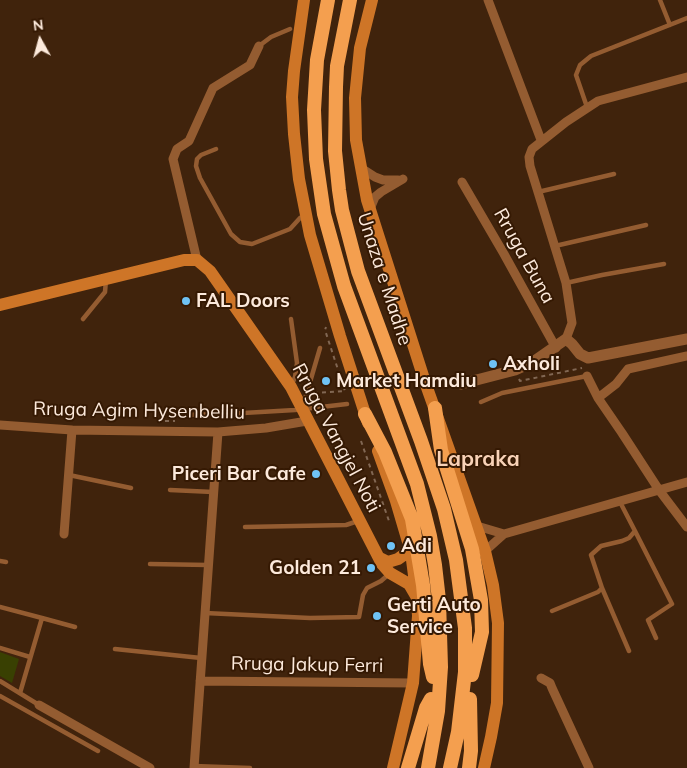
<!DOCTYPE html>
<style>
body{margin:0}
#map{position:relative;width:687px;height:768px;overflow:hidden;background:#40230c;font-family:Mulish,sans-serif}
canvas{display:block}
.north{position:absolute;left:15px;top:15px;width:50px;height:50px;-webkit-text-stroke:4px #351903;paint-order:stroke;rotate:353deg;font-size:14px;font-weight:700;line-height:20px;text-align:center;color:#fdeadc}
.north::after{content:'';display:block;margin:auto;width:18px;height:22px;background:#fdeadc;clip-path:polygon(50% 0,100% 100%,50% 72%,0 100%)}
</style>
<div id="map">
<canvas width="687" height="768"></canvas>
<div class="north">N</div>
</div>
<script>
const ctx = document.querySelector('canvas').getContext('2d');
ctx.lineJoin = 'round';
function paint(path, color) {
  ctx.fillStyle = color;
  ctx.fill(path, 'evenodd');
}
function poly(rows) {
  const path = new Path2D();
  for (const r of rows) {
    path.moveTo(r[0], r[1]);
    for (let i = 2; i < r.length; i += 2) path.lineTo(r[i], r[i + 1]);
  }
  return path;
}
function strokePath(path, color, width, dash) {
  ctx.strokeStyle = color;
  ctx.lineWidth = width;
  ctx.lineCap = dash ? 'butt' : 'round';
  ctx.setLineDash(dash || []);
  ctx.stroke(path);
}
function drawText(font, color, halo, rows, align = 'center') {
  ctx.font = font + ' Mulish,sans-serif';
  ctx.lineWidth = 4;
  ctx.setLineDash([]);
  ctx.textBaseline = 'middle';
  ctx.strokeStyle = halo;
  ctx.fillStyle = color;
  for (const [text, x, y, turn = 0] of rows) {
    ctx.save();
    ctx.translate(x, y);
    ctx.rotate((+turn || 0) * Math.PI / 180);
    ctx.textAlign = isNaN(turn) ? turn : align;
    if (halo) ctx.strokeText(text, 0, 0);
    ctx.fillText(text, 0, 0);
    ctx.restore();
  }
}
paint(poly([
 [0,652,19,659,12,683,0,676]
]), '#394002');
strokePath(poly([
 [519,379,520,381,582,368],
 [314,393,345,391,325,330,326,327],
 [165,421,175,421],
 [361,441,389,521]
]), '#816753', 2, [4, 4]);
strokePath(poly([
 [660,0,670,25],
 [259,46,271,37,290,29],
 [587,107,576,75,580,65,591,56,687,18],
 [216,149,201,155,197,159,196,166,200,178,231,234,240,242,252,244,290,229,300,218],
 [538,192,614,174],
 [555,246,646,225],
 [566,283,602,275,664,264],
 [83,319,105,292,106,280],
 [291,319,297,363,295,377,292,384],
 [481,402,502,393,587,376],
 [303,406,320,348],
 [179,415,226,414,295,410,347,404],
 [69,475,131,488],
 [170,490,213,492],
 [620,502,635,531,629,538,622,541,601,546,591,555,602,588,629,651],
 [245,527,346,525,358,521],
 [635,531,672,604,648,620,656,638],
 [0,561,6,562],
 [150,564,208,565],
 [0,607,42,618,20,693],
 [552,611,598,592,602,588],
 [205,613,310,618,359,617,363,595,367,588,381,581,389,574],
 [42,618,75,627],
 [0,648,30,657],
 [115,649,201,658],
 [0,681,39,705],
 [0,696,98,751],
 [194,766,250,768]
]), '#945c31', 4.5);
strokePath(poly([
 [488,0,541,140],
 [361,168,375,177,383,180,398,180],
 [462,182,504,254,556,348],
 [370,209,375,197,381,192,403,179],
 [197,260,173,159,177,149,189,141,213,88,250,65,259,46],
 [566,339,572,323,566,283,530,166,529,157,532,149,566,122,598,101,687,77],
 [587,376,598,398,622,433,659,490,687,527],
 [598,398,616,384,628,369,687,356],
 [0,425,72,430,218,432,266,428,307,421],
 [477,526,504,534],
 [64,534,72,430],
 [485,551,504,534,687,482],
 [541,678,550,683,552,688,589,768],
 [200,681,413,683],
 [39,705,150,768],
 [194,768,218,432]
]), '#945c31', 9);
strokePath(poly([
 [461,384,515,370,533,362,566,339,572,344,580,354,588,358,687,339]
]), '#945c31', 11);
strokePath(poly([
 [304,0,294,71,292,97,294,134,299,179,310,235,340,336,368,423],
 [372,0,360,48,355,98,356,140,367,200,425,382,485,551,493,585,498,623,497,703,491,737,484,768],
 [0,305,184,260,197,260,210,271,291,387,382,564,390,573,409,584,416,596],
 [378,451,396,501,411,552,417,599,418,616,413,683,393,768],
 [380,558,388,562,398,559,405,554,409,544]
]), '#ce7527', 12);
strokePath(poly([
 [328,0,317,60,314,110,316,159,324,214,344,286,417,484,430,536,435,565,439,600,441,667,438,711,428,768],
 [350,0,337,66,336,87,335,151,339,190,342,210,358,271,421,441,444,509,456,560,465,628,465,672,458,732,450,768],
 [435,408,441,450,472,549,481,600,482,632,472,675],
 [365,414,385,452,412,519,423,585,430,664,433,677],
 [408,768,426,708,431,699],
 [469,768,471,751,470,699]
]), '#f49f4f', 14);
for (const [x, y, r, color] of [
 [186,301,5,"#6fc2f4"],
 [493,364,5,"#6fc2f4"],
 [326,381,5,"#6fc2f4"],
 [316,474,5,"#6fc2f4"],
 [391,546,5,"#6fc2f4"],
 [371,568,5,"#6fc2f4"],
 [377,616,5,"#6fc2f4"]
]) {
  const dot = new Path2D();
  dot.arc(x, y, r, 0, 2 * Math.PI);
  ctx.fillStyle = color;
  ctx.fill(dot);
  strokePath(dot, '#351903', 2);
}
drawText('19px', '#fdeadc', '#351903', [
 ["Rruga Buna",524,256,61],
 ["Unaza e Madhe",384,279,72],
 ["Rruga Agim Hysenbelliu",139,411,1],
 ["Rruga Vangjel Noti",336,438,62],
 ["Rruga Jakup Ferri",307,665,1]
]);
drawText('bold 19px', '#fdeadc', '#351903', [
 ["FAL Doors",196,301],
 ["Axholi",503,364],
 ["Market Hamdiu",336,381],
 ["Piceri Bar Cafe",306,474,"right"],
 ["Adi",401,546],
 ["Golden 21",361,568,"right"],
 ["Gerti Auto",387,605],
 ["Service",387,627]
], 'left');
drawText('bold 21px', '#f8d2b7', '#351903', [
 ["Lapraka",478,460]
]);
</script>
